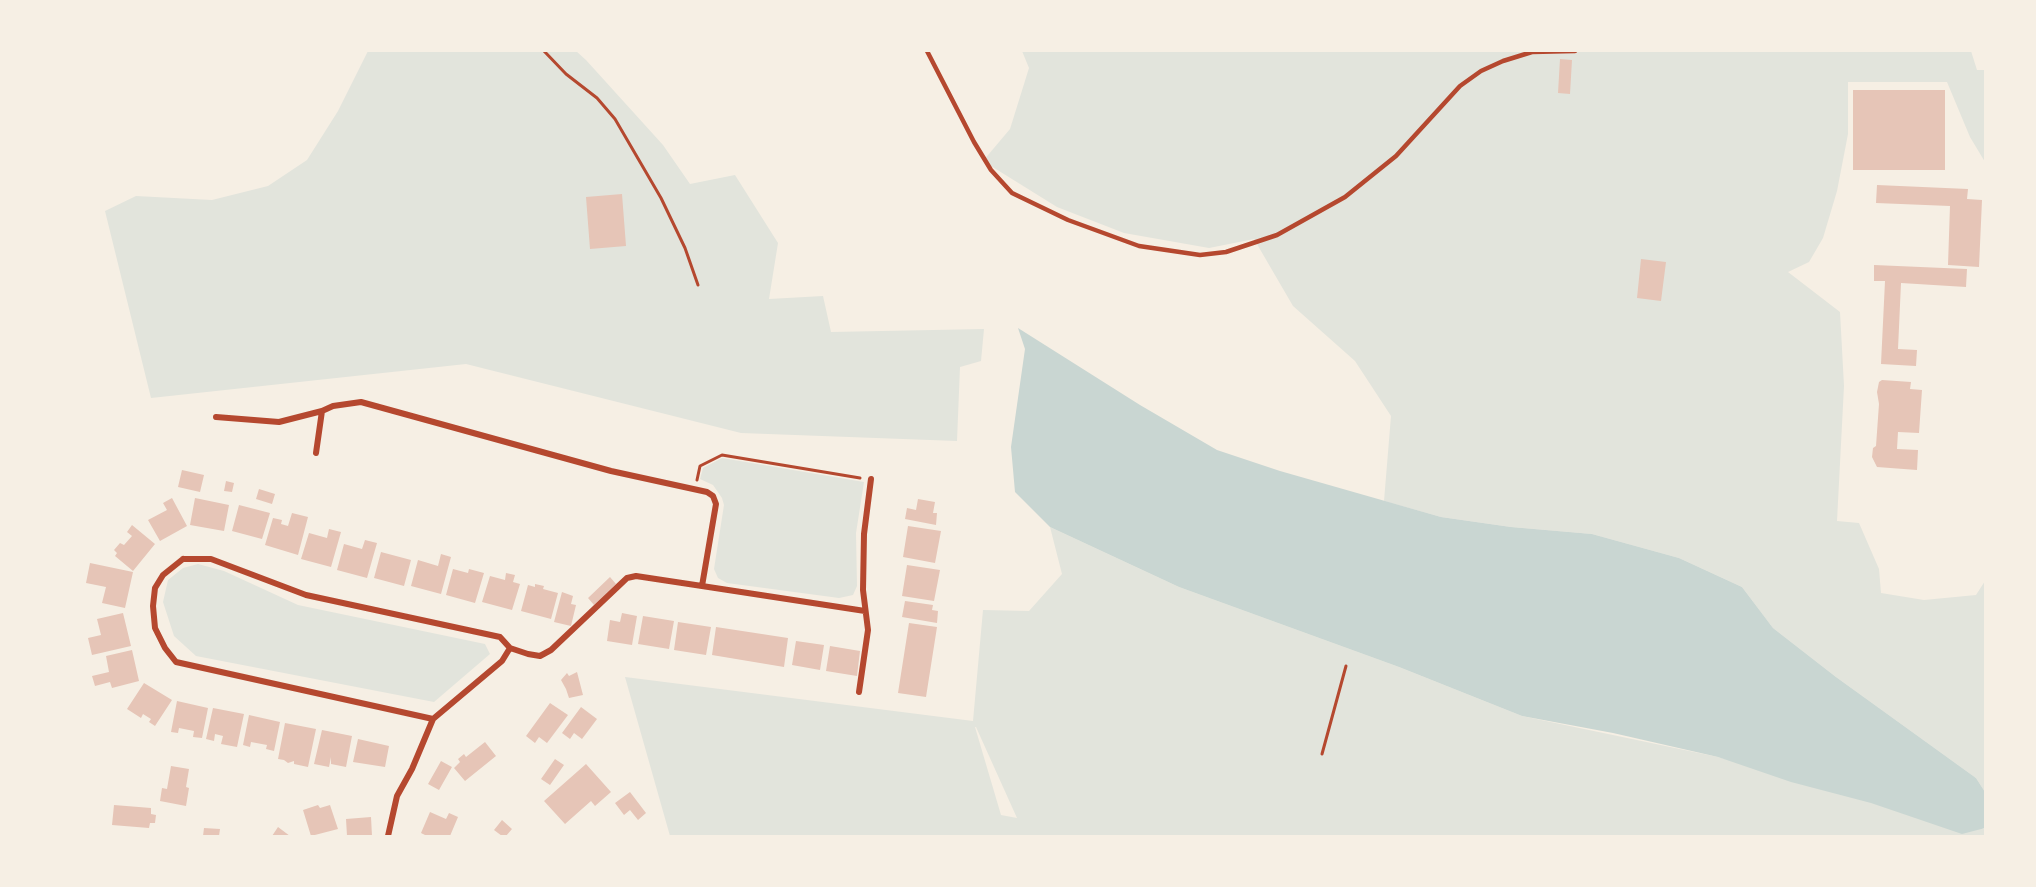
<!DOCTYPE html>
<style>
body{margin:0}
#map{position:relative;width:2036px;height:887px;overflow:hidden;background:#f6efe4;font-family:Overpass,sans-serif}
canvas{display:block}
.frame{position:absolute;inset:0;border:52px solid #f6efe4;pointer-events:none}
</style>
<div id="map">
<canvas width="2036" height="887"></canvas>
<div class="frame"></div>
</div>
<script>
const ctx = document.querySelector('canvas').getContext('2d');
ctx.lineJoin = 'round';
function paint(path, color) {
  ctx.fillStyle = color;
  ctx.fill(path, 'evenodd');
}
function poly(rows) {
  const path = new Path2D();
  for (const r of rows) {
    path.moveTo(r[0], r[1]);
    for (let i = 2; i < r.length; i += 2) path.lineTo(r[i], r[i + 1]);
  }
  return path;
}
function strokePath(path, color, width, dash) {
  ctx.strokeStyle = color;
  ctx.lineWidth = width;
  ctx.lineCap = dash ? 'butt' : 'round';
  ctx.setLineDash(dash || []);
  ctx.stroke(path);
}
paint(poly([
 [368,51,576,51,586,60,663,145,690,184,735,175,778,243,769,299,823,296,831,332,984,329,981,361,960,367,957,441,741,433,466,364,151,398,105,211,136,196,212,200,268,186,307,160,338,111],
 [1022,51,1971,51,1977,70,1985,70,1985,162,1970,137,1947,82,1848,82,1848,134,1837,191,1823,238,1809,262,1788,272,1840,312,1844,386,1837,521,1859,523,1879,569,1881,593,1924,600,1976,595,1985,581,1985,792,1976,778,1836,677,1773,628,1742,587,1679,558,1592,534,1511,527,1441,517,1384,501,1391,416,1355,361,1293,306,1254,239,1209,248,1124,233,1057,207,983,161,1010,129,1029,68],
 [722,458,864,482,856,533,857,586,853,595,839,598,727,583,718,578,714,569,724,505,722,498,713,485,700,479,703,468],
 [1050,527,1179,587,1399,667,1522,716,1718,757,1985,829,1985,836,670,836,625,677,973,721,983,610,1029,611,1062,574],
 [975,727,976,727,1017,818,1001,815],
 [198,564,224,571,298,605,485,644,490,654,434,702,196,656,174,636,163,602,168,580,183,568]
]), '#e2e4dc');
paint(poly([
 [1018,328,1140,405,1217,450,1280,471,1441,517,1511,527,1592,534,1679,558,1742,587,1773,628,1836,677,1976,778,1985,792,1985,828,1962,834,1871,803,1791,782,1718,757,1613,733,1522,716,1399,667,1179,587,1050,527,1015,492,1011,447,1025,349]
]), '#c9d6d2');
paint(poly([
 [1560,59,1572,60,1570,94,1558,93],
 [1853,90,1945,90,1945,170,1853,170],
 [1877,185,1968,189,1967,199,1982,200,1979,267,1948,265,1950,206,1876,203],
 [622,194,626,246,590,249,586,197],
 [1641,259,1666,262,1661,301,1637,298],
 [1874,265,1967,269,1966,287,1901,283,1898,349,1917,350,1916,366,1881,364,1885,281,1874,281],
 [1882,380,1911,382,1910,389,1922,390,1919,433,1898,432,1897,449,1918,450,1917,470,1877,467,1872,457,1873,448,1876,446,1879,404,1877,392,1879,382],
 [182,470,204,475,200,492,178,487],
 [226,481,234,483,232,492,224,491],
 [259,489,275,494,272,504,256,499],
 [172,498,187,526,160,541,148,520,167,510,163,503],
 [195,498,229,505,224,531,190,525],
 [918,499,935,502,933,513,937,513,936,525,905,519,907,508,916,510],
 [239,505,270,513,262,539,232,531],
 [292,513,308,517,298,555,265,545,273,518,282,520,281,524,288,526],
 [132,525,155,544,133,571,115,556,117,553,114,550,120,543,124,545,132,536,127,532],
 [908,526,941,531,935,563,903,557],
 [329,529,341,532,331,567,301,559,309,533,327,538],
 [365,540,377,543,367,578,337,570,344,544,362,549],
 [381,552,411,560,404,586,374,578],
 [441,554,451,557,441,594,411,586,418,560,438,566],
 [90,563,133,572,125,608,102,603,106,587,86,583],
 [907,565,940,570,934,601,902,596],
 [453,569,468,573,469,569,484,573,475,603,446,595],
 [506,573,515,575,513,582,520,584,512,610,482,602,490,576,505,580],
 [610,577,616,584,594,605,588,598],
 [535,584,544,586,543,589,558,593,551,619,521,611,528,585,535,587],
 [562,592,573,596,571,604,576,605,571,626,554,622],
 [905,601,933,605,932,610,938,611,937,623,902,617],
 [123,613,131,646,92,655,88,638,101,635,97,619],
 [622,613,637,616,632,645,607,641,610,620,620,622],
 [643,616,674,621,669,649,638,644],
 [678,622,711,627,706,655,674,650],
 [909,623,937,627,926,697,898,693],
 [716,627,788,638,784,667,712,655],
 [796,641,824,645,820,670,792,665],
 [830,646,860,651,857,676,826,671],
 [132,650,139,681,112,688,110,682,95,686,92,676,109,672,106,656],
 [577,672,583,695,569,698,566,689,561,680,567,673,569,676],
 [144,683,172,700,155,726,149,722,151,719,143,714,141,718,127,709],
 [177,701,208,708,202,738,193,737,194,731,179,728,178,733,171,732],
 [550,703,568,715,547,743,539,737,535,743,526,736],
 [581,707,597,719,582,739,574,733,570,739,562,733],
 [213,708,244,714,237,747,221,744,223,736,215,734,214,741,206,739],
 [249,715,280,722,274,751,266,749,267,745,251,742,250,747,243,745],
 [285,723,316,729,308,767,294,764,294,761,288,763,284,760,278,759],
 [322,730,352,736,346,767,331,764,331,757,329,767,314,764],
 [358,739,389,746,385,767,353,762],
 [485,742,496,756,465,781,454,768,460,762,458,759,464,754,466,757],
 [555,759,564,765,550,785,541,779],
 [441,761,452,767,439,790,428,784],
 [586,764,611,792,595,806,591,801,565,824,544,801],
 [171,766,189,769,186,787,189,788,186,806,160,801,162,788,167,789],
 [630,792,646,813,638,820,630,810,624,815,615,803],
 [114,805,151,808,151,814,156,815,155,823,150,823,149,828,112,825],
 [318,805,320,808,330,805,338,829,311,836,303,810],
 [430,812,446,819,449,813,458,817,450,836,427,836,421,833],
 [371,817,372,836,347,836,346,819],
 [502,820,512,829,506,836,502,836,494,830],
 [278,827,290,836,272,836],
 [204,828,220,829,219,836,203,836]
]), '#e6c5b7');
strokePath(poly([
 [544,51,566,74,597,98,615,119,661,198,685,248,698,285],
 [697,480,700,466,722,455,860,478],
 [1322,754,1346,666]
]), '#b5482f', 3);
strokePath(poly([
 [927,51,974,142,991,170,1012,193,1068,220,1139,246,1200,255,1226,252,1277,235,1345,197,1396,156,1460,86,1481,71,1503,61,1532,52,1575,51]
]), '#b5482f', 4.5);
strokePath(poly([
 [216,417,279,422,322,411,333,406,361,402,611,471,707,492,713,496,716,504,702,586,865,611],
 [316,453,322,411],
 [183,559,211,559,306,595,500,637,510,648,502,661,433,719,176,662,165,648,155,628,153,606,155,588,163,575,183,559],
 [510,648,528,654,540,656,551,650,627,578,636,576,702,586],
 [859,692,868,630,863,590,864,534,871,479],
 [388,836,397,796,412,769,433,719]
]), '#b5482f', 6);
</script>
